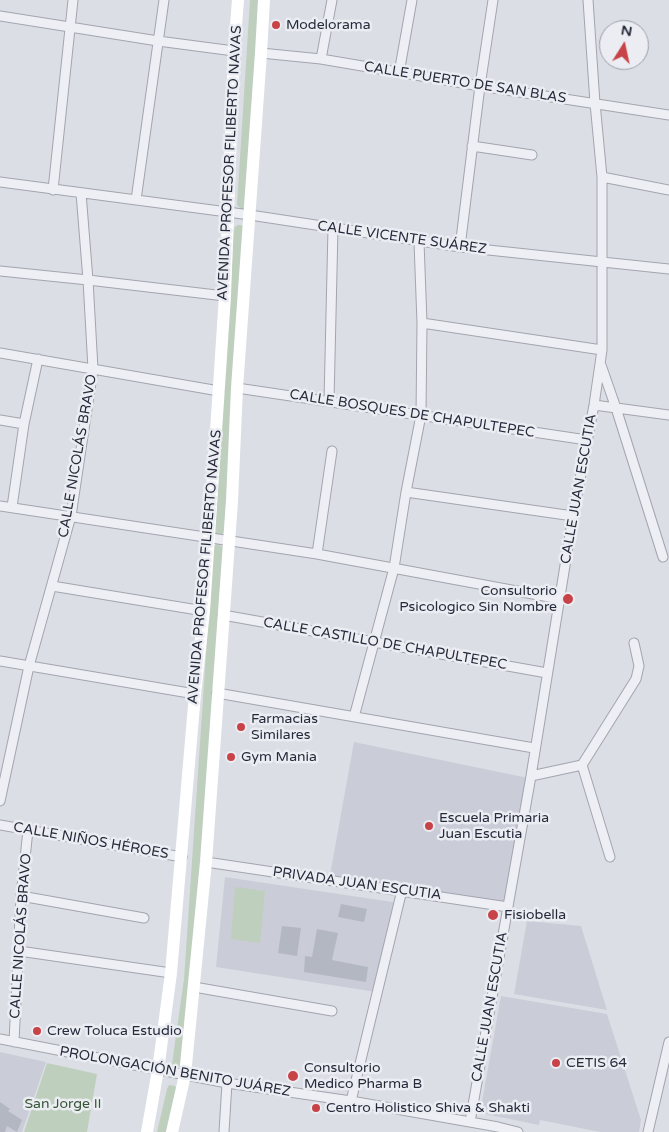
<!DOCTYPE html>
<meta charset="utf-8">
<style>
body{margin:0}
#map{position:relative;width:669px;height:1132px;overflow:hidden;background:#dcdee5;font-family:"Varela Round",sans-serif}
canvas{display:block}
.north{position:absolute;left:599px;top:20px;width:50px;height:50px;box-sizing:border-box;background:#ebedf3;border:1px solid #9c9fa9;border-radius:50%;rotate:10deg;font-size:14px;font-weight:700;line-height:20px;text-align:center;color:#262b3b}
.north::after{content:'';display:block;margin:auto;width:18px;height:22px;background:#c84347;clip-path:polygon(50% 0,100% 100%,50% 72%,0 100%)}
</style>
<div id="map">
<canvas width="669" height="1132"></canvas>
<div class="north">N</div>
</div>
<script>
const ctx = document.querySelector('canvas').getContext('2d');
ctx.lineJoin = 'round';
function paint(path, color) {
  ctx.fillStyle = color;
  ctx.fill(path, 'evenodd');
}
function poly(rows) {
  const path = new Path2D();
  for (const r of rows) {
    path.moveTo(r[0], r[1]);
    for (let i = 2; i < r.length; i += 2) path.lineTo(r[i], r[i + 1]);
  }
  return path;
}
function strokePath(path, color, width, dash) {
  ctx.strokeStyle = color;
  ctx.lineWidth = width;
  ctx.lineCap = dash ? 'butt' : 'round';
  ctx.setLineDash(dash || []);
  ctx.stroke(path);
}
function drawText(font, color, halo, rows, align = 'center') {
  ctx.font = font + ' "Varela Round",sans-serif';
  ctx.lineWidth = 5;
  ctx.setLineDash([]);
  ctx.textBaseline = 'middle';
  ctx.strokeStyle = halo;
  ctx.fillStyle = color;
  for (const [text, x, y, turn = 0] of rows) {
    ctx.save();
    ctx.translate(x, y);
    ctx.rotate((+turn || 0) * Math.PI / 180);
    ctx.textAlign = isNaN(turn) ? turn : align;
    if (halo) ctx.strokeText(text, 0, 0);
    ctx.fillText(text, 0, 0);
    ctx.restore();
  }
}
paint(poly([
 [354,742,528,778,504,904,330,875],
 [225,877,399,903,376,992,216,967],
 [527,921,581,926,607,1010,514,994],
 [501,996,607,1014,641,1120,639,1132,600,1132,540,1120,539,1125,480,1113],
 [0,1052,46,1062,22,1132,0,1132]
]), '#cacdd7');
paint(poly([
 [250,0,260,0,244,210,241,209,237,205],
 [238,225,241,225,244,227,224,533,220,535,217,535,215,531,234,231,235,227],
 [217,544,224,547,194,980,181,1067,177,1069,174,1068,172,1064,184,979,213,551,214,546],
 [235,887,265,891,260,943,231,939],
 [47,1063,97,1074,87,1132,24,1132],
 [169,1085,175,1086,178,1091,169,1132,157,1132,167,1089]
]), '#bfcfbd');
paint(poly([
 [341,904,367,909,364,922,338,917],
 [282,926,301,928,297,956,278,953],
 [317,929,338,933,332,960,368,967,366,982,304,972,305,956,312,957],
 [0,1102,10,1109,8,1111,22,1120,17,1132,7,1126,5,1132,0,1132]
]), '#b3b7c2');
const street = poly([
 [0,16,158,41,234,51],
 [261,53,321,59,480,86,669,115],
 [321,59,332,0],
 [399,73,412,0],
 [472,146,532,155],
 [602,177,669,190],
 [0,182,250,215,460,247,669,269],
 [53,190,73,0],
 [136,200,164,0],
 [460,247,480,86,493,0],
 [0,271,88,280,225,296],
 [422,323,602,350],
 [0,353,219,391],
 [601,365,616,408,663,557],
 [237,388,587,440],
 [329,401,333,228],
 [594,405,669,415],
 [0,420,24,424],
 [406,492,573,516],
 [0,506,317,554,560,599],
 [12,507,24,424,38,359],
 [317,554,332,451],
 [52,586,204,611],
 [223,615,547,673],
 [0,661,195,694],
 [217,693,534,748],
 [354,717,394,568,406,492,421,415,422,323,419,242],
 [582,765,610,857],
 [531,776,582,765,636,679,639,666,634,643],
 [0,801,29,666,71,516,93,369,88,280,81,193],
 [0,825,182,857],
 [206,862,508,907],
 [21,896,144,918],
 [19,951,171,973],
 [194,987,332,1011],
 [0,1039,227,1083,351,1101,470,1122,498,1127,518,1132],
 [14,1042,21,896,28,830],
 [351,1101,402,890],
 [470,1122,531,776,573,516,594,405,602,350,602,177,595,103,588,0],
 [224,1132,227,1083],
 [648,1132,669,1042]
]);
strokePath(street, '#a2a5af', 11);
strokePath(street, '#eeeff4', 9);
strokePath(poly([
 [147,1132,158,1070,171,973,195,694,204,611,225,296,234,51,238,0],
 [172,1132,185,1075,206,862,232,501,237,388,261,53,264,0]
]), '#fff', 12);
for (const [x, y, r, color] of [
 [276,25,5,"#c84347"],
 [568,599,6,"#c84347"],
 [241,727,5,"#c84347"],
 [231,757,5,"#c84347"],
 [429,826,5,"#c84347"],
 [493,915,6,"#c84347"],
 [37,1031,5,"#c84347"],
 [556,1063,5,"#c84347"],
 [293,1076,6,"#c84347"],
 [316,1108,5,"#c84347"]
]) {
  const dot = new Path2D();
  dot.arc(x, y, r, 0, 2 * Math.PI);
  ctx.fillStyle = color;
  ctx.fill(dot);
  strokePath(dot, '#ebedf3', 2);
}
drawText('14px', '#262b3b', '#ebedf3', [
 ["Modelorama",286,25],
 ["Consultorio",557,591,"right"],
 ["Psicologico Sin Nombre",557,607,"right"],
 ["Farmacias",251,719],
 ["Similares",251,735],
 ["Gym Mania",241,757],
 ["Escuela Primaria",439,818],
 ["Juan Escutia",439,834],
 ["Fisiobella",504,915],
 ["Crew Toluca Estudio",47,1031],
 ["CETIS 64",566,1063],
 ["Consultorio",304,1068],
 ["Medico Pharma B",304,1084],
 ["Centro Holistico Shiva & Shakti",326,1108]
], 'left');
drawText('14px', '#262b3b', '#ebedf3', [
 ["CALLE PUERTO DE SAN BLAS",465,83,9],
 ["AVENIDA PROFESOR FILIBERTO NAVAS",230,163,-87],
 ["CALLE VICENTE SUÁREZ",402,238,8],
 ["CALLE BOSQUES DE CHAPULTEPEC",412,414,9],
 ["CALLE NICOLÁS BRAVO",78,456,-80],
 ["CALLE JUAN ESCUTIA",579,489,-80],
 ["AVENIDA PROFESOR FILIBERTO NAVAS",205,567,-85],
 ["CALLE CASTILLO DE CHAPULTEPEC",385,644,10],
 ["CALLE NIÑOS HÉROES",91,841,10],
 ["PRIVADA JUAN ESCUTIA",357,884,8],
 ["CALLE NICOLÁS BRAVO",21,936,-86],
 ["CALLE JUAN ESCUTIA",490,1007,-80],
 ["PROLONGACIÓN BENITO JUÁREZ",175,1072,10]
]);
drawText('14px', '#365634', '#ebedf3', [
 ["San Jorge II",63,1104]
]);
</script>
